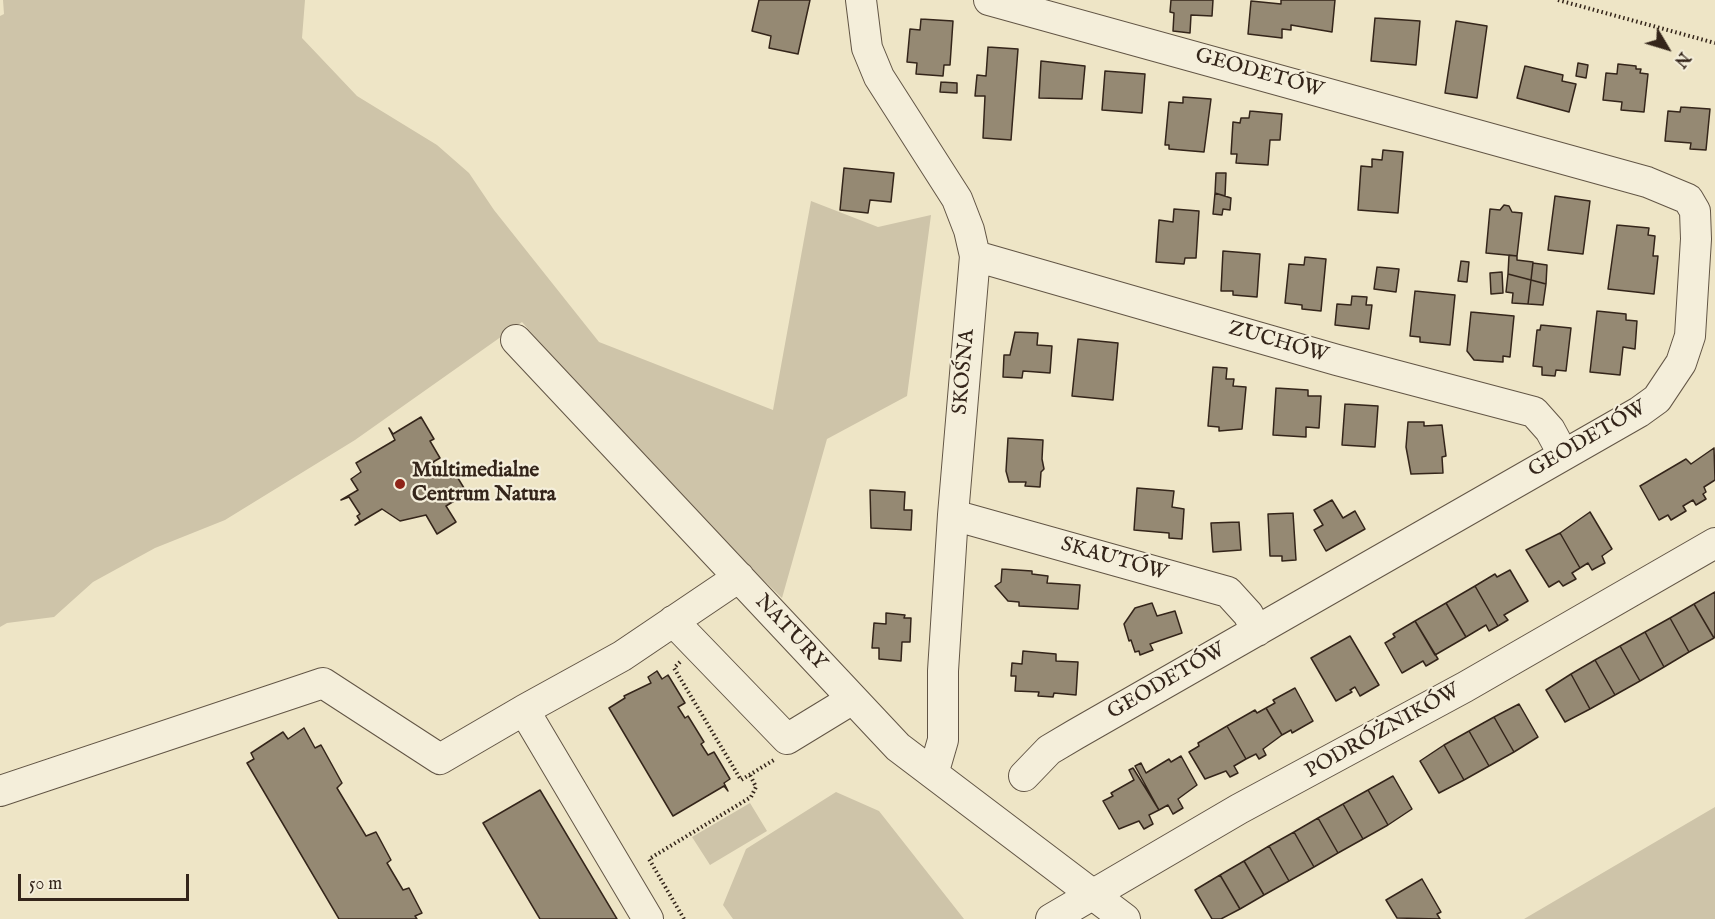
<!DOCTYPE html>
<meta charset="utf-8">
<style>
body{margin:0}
#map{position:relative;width:1715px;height:919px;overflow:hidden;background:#eee5c6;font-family:"IM FELL English",serif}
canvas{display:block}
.north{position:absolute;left:1637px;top:18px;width:60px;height:60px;-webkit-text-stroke:4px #f4eeda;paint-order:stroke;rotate:128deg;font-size:16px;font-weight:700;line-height:24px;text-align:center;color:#34251a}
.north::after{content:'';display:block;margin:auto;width:21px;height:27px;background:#34251a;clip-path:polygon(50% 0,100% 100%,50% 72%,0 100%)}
.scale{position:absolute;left:18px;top:874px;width:171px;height:27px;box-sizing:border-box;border:3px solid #34251a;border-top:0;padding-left:8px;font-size:18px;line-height:21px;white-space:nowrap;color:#34251a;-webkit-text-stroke:4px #f4eeda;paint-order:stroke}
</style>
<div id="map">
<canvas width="1715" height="919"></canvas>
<div class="north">N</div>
<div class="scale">50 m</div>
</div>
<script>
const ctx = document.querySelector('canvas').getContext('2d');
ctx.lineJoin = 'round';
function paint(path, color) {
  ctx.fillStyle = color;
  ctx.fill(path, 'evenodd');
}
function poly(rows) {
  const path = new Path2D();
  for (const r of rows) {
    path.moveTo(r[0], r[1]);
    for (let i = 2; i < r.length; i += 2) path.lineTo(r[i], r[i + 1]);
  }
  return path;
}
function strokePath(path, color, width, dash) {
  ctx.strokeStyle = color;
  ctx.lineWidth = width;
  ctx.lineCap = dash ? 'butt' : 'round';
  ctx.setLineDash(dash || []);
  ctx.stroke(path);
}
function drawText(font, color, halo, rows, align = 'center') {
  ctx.font = font + ' "IM FELL English",serif';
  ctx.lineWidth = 4.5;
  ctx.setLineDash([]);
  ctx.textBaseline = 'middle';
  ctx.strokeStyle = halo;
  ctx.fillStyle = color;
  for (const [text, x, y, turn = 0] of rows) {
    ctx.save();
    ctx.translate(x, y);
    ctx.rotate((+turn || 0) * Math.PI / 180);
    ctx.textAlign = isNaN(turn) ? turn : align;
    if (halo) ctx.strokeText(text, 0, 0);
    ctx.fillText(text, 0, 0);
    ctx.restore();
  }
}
paint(poly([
 [3,0,305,0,302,38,357,96,437,145,469,173,494,210,599,342,773,410,811,201,878,227,931,215,907,396,827,439,782,598,648,468,522,322,355,440,225,520,155,548,93,582,54,617,7,623,0,627,0,16,4,14],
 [836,792,879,811,964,919,733,919,723,905,746,849],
 [750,803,767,831,710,865,692,837],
 [1715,807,1715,919,1524,919]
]), '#cec4a9');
const building = poly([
 [759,0,810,0,798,54,769,48,771,36,752,31,759,0],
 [1171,0,1213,0,1212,16,1191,15,1190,33,1173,31,1174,13,1170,12,1171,0],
 [1281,0,1335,0,1332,32,1291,25,1291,30,1282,29,1282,38,1248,34,1251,1,1281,4,1281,0],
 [1375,18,1420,21,1416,65,1371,61,1375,18],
 [921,19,953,21,950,65,944,65,943,76,916,74,917,63,907,62,910,29,920,30,921,19],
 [1456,21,1487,26,1477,98,1445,93,1456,21],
 [988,47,1018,49,1011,140,983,138,985,96,975,96,977,75,986,76,988,47],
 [1041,61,1085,66,1082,99,1039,98,1041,61],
 [1578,63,1588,65,1586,78,1576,76,1578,63],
 [1618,64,1636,66,1636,69,1641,69,1640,73,1648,74,1644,112,1621,110,1622,102,1603,100,1606,73,1617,74,1618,64],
 [1525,66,1563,75,1562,81,1576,84,1569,112,1517,98,1525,66],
 [1105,71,1145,74,1142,113,1102,110,1105,71],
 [941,82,957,83,957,93,940,92,941,82],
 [1183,97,1211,99,1204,152,1169,149,1169,145,1165,145,1169,102,1183,103,1183,97],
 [1681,107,1710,109,1706,150,1690,149,1691,143,1665,141,1668,111,1680,112,1681,107],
 [1250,111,1282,114,1280,140,1270,140,1268,165,1236,163,1237,154,1231,154,1233,122,1240,123,1241,118,1249,118,1250,111],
 [1383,150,1403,152,1398,213,1358,210,1361,166,1372,167,1372,159,1382,160,1383,150],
 [844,168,894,173,891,202,870,200,868,213,840,210,844,168],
 [1216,173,1226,173,1225,196,1215,193,1216,173],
 [1215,193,1231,198,1230,210,1223,209,1222,215,1213,214,1215,193],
 [1555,196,1590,201,1583,254,1548,250,1555,196],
 [1504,205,1509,206,1512,212,1522,213,1517,256,1486,253,1490,209,1500,210,1504,205],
 [1174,209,1199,211,1196,258,1185,258,1184,264,1156,262,1159,220,1173,222,1174,209],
 [1617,225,1649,228,1648,235,1655,236,1653,256,1658,256,1654,294,1608,289,1617,225],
 [1223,251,1260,254,1257,297,1233,295,1233,291,1221,291,1223,251],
 [1509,255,1517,256,1517,260,1533,262,1531,280,1508,274,1509,255],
 [1305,257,1326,259,1321,311,1302,309,1302,305,1285,303,1289,264,1304,265,1305,257],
 [1461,261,1469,262,1467,282,1458,281,1461,261],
 [1533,263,1547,265,1546,284,1531,280,1533,263],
 [1377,267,1399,269,1396,292,1374,289,1377,267],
 [1502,272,1503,293,1491,294,1490,273,1502,272],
 [1508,274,1531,280,1528,304,1512,303,1513,293,1506,292,1508,274],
 [1531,280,1546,284,1543,305,1528,304,1531,280],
 [1415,291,1455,295,1450,345,1420,342,1420,337,1410,336,1415,291],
 [1352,296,1367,297,1366,305,1372,305,1369,329,1335,325,1337,304,1351,305,1352,296],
 [1597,311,1626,314,1626,320,1637,321,1635,349,1623,347,1620,375,1590,372,1597,311],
 [1471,312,1514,316,1510,357,1503,356,1503,362,1474,360,1467,351,1471,312],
 [1541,325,1571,328,1566,371,1556,370,1555,376,1542,375,1542,367,1533,366,1537,330,1540,330,1541,325],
 [1015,332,1038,333,1037,345,1052,346,1050,373,1023,371,1022,378,1003,377,1004,355,1010,355,1015,332],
 [1078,339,1118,343,1113,400,1072,396,1078,339],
 [1213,367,1227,368,1226,379,1234,379,1233,386,1246,387,1242,429,1219,431,1219,427,1208,426,1213,367],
 [1276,388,1308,390,1308,396,1321,396,1319,428,1306,427,1306,437,1273,435,1276,388],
 [1345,404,1378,406,1375,447,1342,445,1345,404],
 [421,417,434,439,430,441,440,458,433,462,443,476,453,470,467,493,446,506,456,522,437,534,426,515,400,521,382,509,355,525,360,521,357,516,360,514,349,497,341,500,358,490,351,479,361,472,356,463,395,440,389,428,393,434,421,417],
 [1408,422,1424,422,1424,426,1442,425,1446,456,1442,457,1443,473,1411,474,1406,447,1408,422],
 [1008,438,1043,440,1042,459,1044,469,1041,472,1040,487,1025,486,1026,482,1009,482,1006,471,1008,438],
 [1714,448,1715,480,1704,487,1706,492,1703,494,1706,499,1696,505,1693,500,1683,506,1686,511,1671,520,1668,515,1659,520,1640,486,1686,459,1691,464,1714,448],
 [1137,488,1174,491,1172,507,1184,509,1182,539,1169,538,1169,533,1134,530,1137,488],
 [870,490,905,492,904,510,912,510,911,530,871,528,870,490],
 [1332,500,1343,518,1355,511,1365,529,1326,551,1314,530,1323,525,1314,510,1332,500],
 [1590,512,1612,549,1602,556,1605,563,1592,570,1588,563,1580,568,1560,533,1590,512],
 [1293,513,1296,560,1282,561,1282,556,1270,556,1268,514,1293,513],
 [1239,522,1241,550,1213,552,1211,523,1239,522],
 [1560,533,1580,568,1572,573,1576,579,1563,586,1559,581,1549,587,1526,550,1560,533],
 [1002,569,1032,571,1032,574,1048,576,1047,583,1080,585,1078,609,1019,606,1019,602,1008,601,995,586,1001,582,1002,569],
 [1510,570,1528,601,1504,615,1508,620,1498,626,1475,586,1495,574,1497,577,1510,570],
 [1475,586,1498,626,1489,631,1486,625,1466,637,1446,603,1475,586],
 [1715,592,1715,637,1714,638,1694,604,1715,592],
 [1152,603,1157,616,1175,611,1182,633,1150,644,1153,650,1140,655,1139,651,1135,652,1131,640,1129,641,1124,624,1135,608,1152,603],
 [1446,603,1466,637,1435,655,1415,621,1446,603],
 [1694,604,1714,638,1689,652,1670,618,1694,604],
 [886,613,905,615,904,618,911,618,910,642,902,642,901,661,879,659,879,648,872,648,874,623,886,624,886,613],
 [1670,618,1689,652,1664,667,1645,632,1670,618],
 [1415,621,1438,659,1426,666,1423,661,1402,673,1385,643,1395,637,1393,634,1415,621],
 [1645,632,1664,667,1640,681,1620,646,1645,632],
 [1350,636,1379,685,1360,696,1355,687,1350,690,1352,692,1336,701,1311,658,1350,636],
 [1620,646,1640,681,1615,695,1595,660,1620,646],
 [1023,651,1056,654,1056,661,1078,662,1076,695,1054,693,1053,697,1038,696,1039,692,1015,691,1016,676,1011,676,1012,663,1022,664,1023,651],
 [1595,660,1615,695,1590,709,1571,674,1595,660],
 [657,671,662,679,668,675,685,703,678,707,685,718,688,716,704,742,701,744,708,755,714,752,730,779,724,783,728,791,724,786,673,816,609,708,625,698,624,696,651,683,648,677,657,671],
 [1571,674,1590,709,1565,722,1546,690,1571,674],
 [1295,688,1313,721,1292,733,1291,730,1282,735,1266,708,1275,703,1273,700,1295,688],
 [1519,704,1538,737,1514,752,1494,717,1519,704],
 [1266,708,1282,735,1263,749,1266,755,1259,759,1256,754,1246,759,1227,726,1255,710,1257,713,1266,708],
 [1494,717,1514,752,1489,766,1469,731,1494,717],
 [1227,726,1246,759,1234,766,1238,773,1230,777,1226,771,1205,779,1189,752,1199,746,1198,743,1227,726],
 [304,728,315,748,321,745,342,783,337,788,366,836,376,832,391,860,387,863,403,890,409,888,422,913,415,916,417,919,339,919,247,763,254,759,251,753,283,732,288,739,304,728],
 [1469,731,1489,766,1464,780,1444,745,1469,731],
 [1444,745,1464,780,1439,793,1420,761,1444,745],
 [1181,756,1197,785,1178,799,1183,808,1173,814,1168,805,1159,810,1135,766,1141,763,1146,773,1169,759,1171,762,1181,756],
 [1133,768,1159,810,1149,815,1153,824,1144,829,1139,821,1119,829,1103,801,1113,796,1111,793,1134,780,1129,770,1133,768],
 [1393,776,1412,809,1388,825,1368,790,1393,776],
 [540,790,617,919,540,919,483,823,540,790],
 [1368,790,1388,825,1363,839,1343,804,1368,790],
 [1343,804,1363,839,1338,853,1318,818,1343,804],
 [1318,818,1338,853,1314,867,1294,832,1318,818],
 [1294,832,1314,867,1289,881,1269,846,1294,832],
 [1269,846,1289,881,1264,895,1244,861,1269,846],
 [1244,861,1264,895,1240,909,1220,875,1244,861],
 [1220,875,1240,909,1221,919,1212,919,1195,890,1220,875],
 [1422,879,1441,912,1437,914,1440,919,1397,918,1386,900,1422,879]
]);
paint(building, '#958973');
strokePath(building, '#34251a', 1.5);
const minor = poly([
 [861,0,867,48,879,77,957,199,969,230,975,256,953,515,943,671,943,740,936,764,931,770],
 [989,0,1647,182,1688,199,1695,211,1696,239,1690,336,1681,363,1657,399,1639,412,1076,734,1049,750,1024,776],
 [975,256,1337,360,1534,412,1550,430,1563,454],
 [516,340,898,747,1125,919],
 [953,515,1228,592,1248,614,1257,631],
 [673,621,787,739,851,700],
 [0,791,323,683,440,759,524,710],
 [648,919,524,710,622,656,739,577],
 [1051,919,1239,809,1465,687,1715,543]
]);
strokePath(minor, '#625545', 32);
strokePath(poly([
 [1558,0,1715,43],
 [680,662,674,668,741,780,774,760],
 [684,919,649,859,751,797,756,787,750,775]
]), '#34251a', 4, [1.5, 3]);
strokePath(minor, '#f4eeda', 30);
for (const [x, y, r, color] of [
 [400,484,6,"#8f2418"]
]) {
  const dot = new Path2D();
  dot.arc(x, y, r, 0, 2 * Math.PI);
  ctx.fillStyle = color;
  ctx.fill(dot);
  strokePath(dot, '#f4eeda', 2);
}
drawText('21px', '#34251a', '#f4eeda', [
 ["GEODETÓW",1259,74,16],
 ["ZUCHÓW",1278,343,16],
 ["SKOŚNA",965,372,-85],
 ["GEODETÓW",1588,440,-30],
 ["SKAUTÓW",1114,560,16],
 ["NATURY",790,633,47],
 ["GEODETÓW",1167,682,-30],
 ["PODRÓŻNIKÓW",1383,732,-29]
]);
drawText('bold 21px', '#34251a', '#f4eeda', [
 ["Multimedialne",412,472],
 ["Centrum Natura",412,496]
], 'left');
</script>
